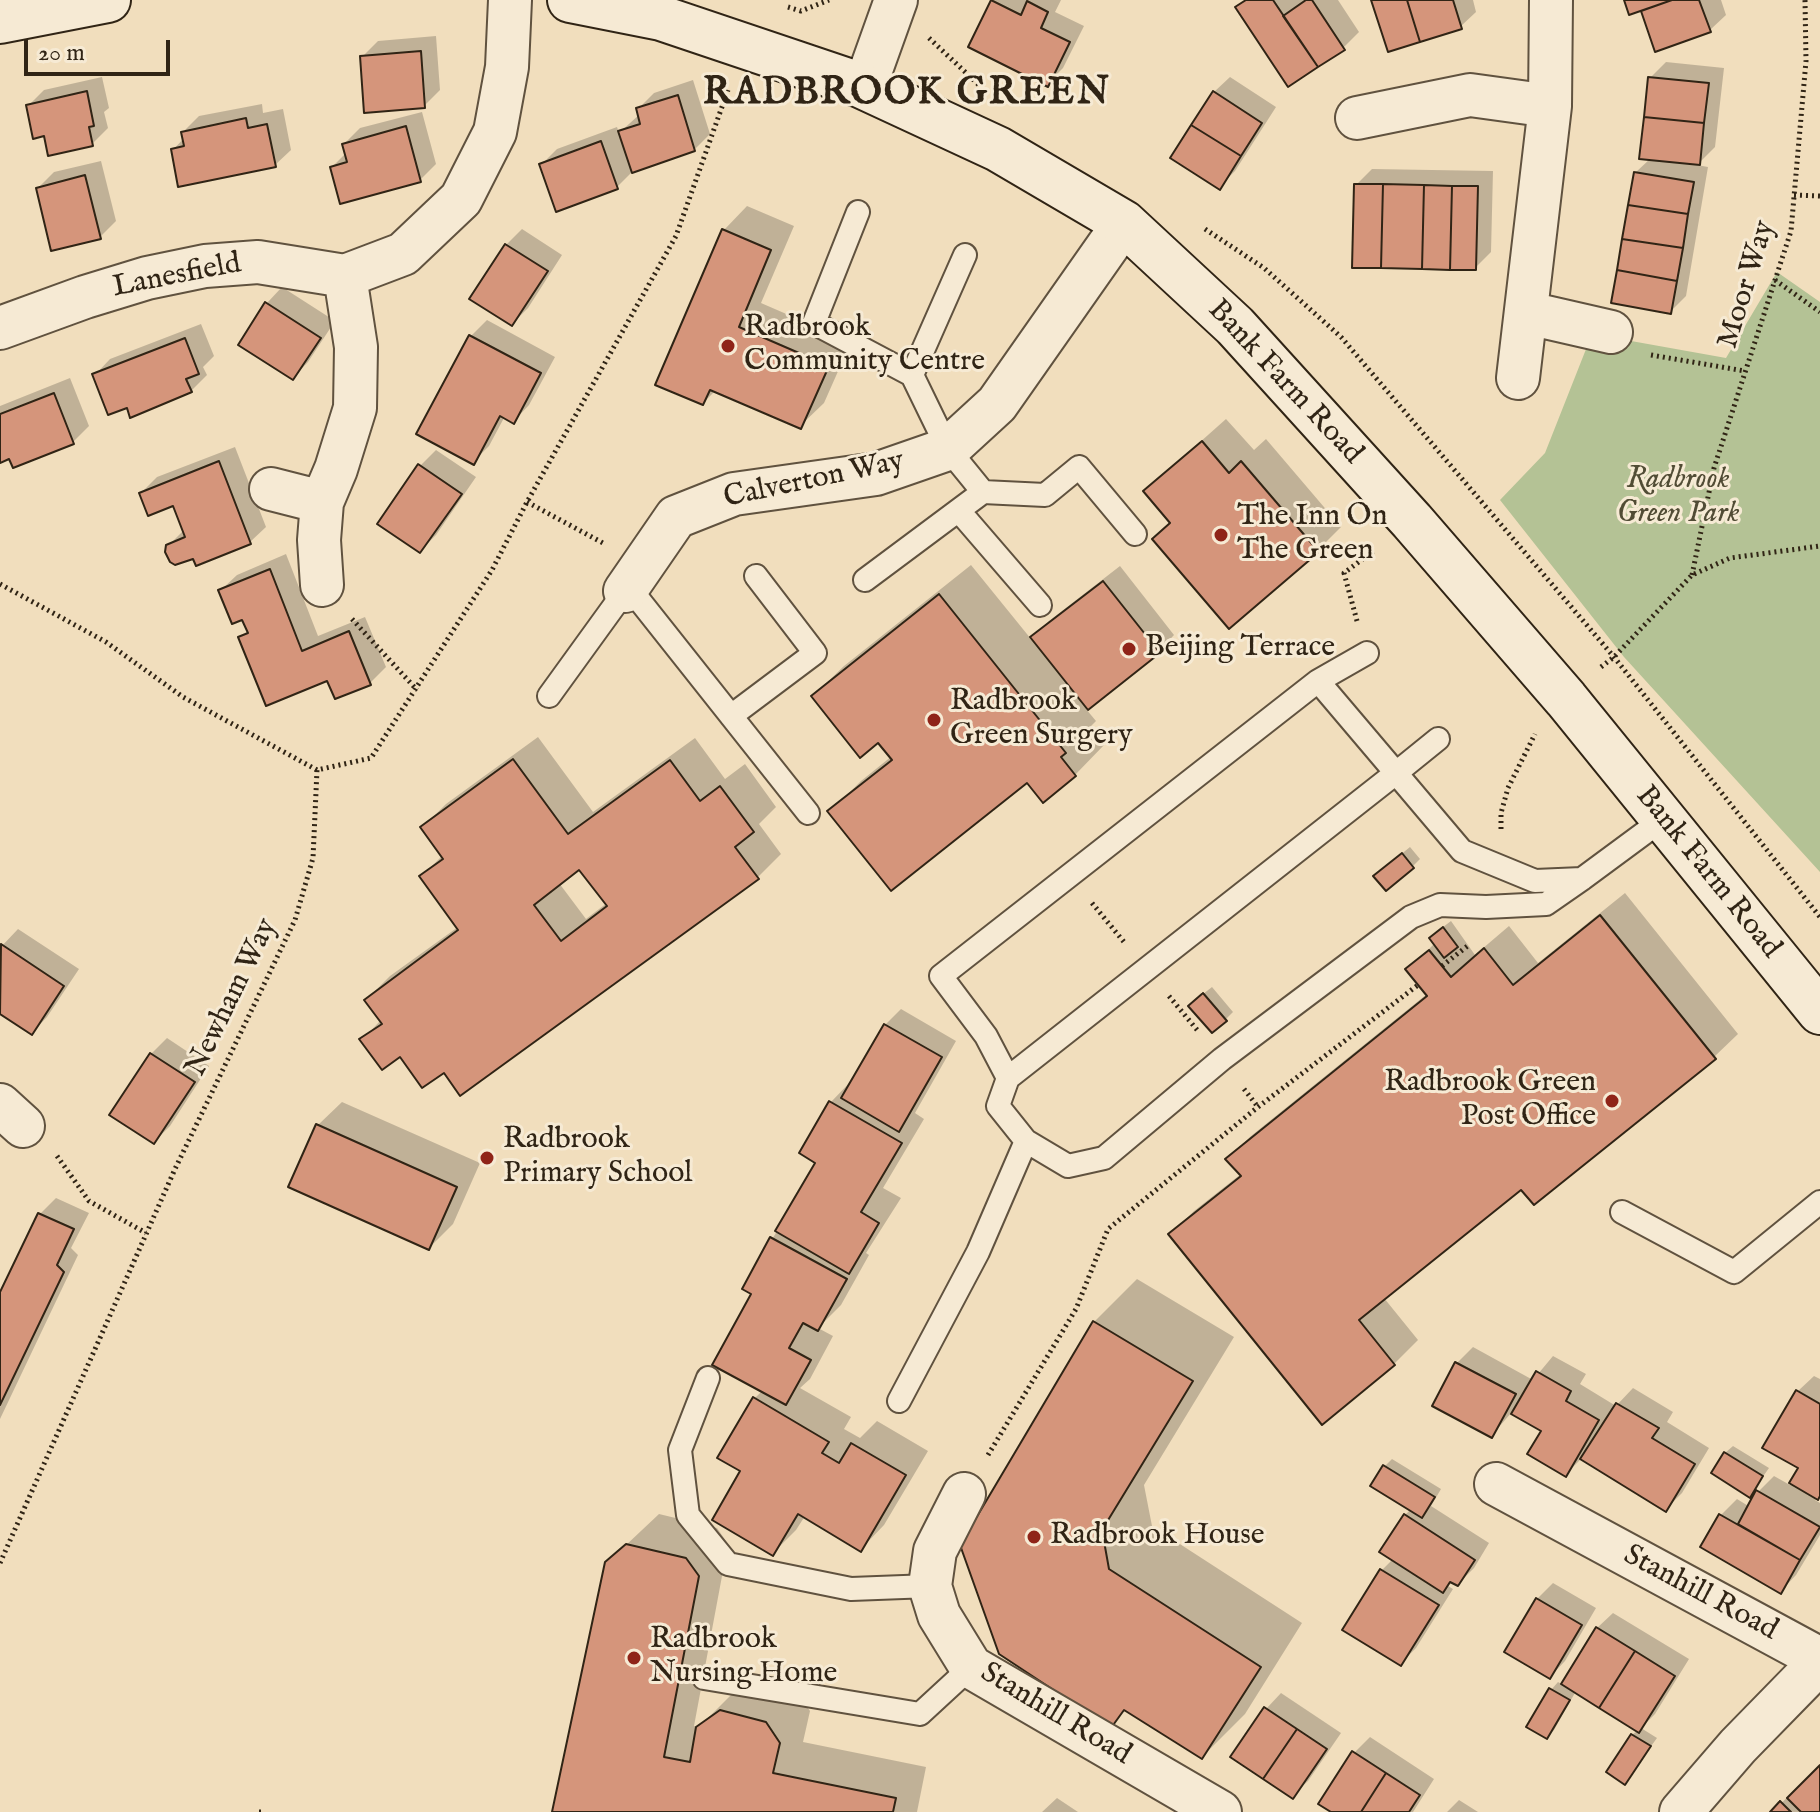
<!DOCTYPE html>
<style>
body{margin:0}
#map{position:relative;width:1820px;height:1812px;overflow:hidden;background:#f1debd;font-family:"IM FELL English",serif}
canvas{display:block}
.scale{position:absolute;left:24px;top:40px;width:146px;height:36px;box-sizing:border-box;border:4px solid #302415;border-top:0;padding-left:10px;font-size:24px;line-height:28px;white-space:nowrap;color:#302415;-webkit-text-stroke:6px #f6ead4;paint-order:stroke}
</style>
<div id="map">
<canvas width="1820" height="1812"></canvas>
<div class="scale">20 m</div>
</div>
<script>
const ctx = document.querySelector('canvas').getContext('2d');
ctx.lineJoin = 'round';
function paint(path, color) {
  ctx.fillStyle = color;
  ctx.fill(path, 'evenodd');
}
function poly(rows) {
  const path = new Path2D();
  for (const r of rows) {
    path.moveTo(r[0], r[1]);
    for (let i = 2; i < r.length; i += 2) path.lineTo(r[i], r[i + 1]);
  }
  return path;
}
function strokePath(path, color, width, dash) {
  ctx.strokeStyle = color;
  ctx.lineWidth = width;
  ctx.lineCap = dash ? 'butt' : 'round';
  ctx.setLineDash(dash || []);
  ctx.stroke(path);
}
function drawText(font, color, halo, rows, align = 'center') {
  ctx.font = font + ' "IM FELL English",serif';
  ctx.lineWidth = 6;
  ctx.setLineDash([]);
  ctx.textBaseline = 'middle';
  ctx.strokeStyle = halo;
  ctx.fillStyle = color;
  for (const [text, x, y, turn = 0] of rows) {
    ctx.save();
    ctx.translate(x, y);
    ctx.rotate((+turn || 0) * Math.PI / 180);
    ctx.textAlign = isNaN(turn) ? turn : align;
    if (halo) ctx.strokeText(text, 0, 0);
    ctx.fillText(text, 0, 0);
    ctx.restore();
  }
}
paint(poly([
 [1777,272,1820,302,1820,872,1624,657,1500,500,1545,453,1592,334,1726,358]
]), '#b4c295');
paint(poly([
 [1061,0,1055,12,1084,26,1063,68,1047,84,971,46,994,0],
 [1245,0,1338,0,1359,32,1343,48,1238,7],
 [1373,0,1473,0,1476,12,1460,27],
 [1626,0,1721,0,1726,15,1710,30,1657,49,1642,9],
 [436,36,440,90,424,106,362,57,378,41],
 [1666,62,1724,68,1715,147,1697,165,1708,167,1686,296,1670,312,1635,173,1651,158,1650,78],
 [102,77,109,108,104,112,108,128,92,144,46,134,28,106,44,90],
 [1230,77,1276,107,1235,171,1219,187,1214,92],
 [693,80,710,134,694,150,633,171,617,187,541,165,557,149,617,127,619,133,640,114,638,109,654,93],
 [262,104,263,113,283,109,291,150,275,165,173,150,184,138,183,132,199,116],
 [422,112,436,164,420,180,332,167,347,152,344,144,360,128],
 [101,161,116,221,100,237,38,188,54,172],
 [1372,169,1493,171,1491,252,1475,268,1356,185],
 [747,206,794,226,761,303,851,342,824,403,800,426,716,390,703,403,724,230],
 [522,229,562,255,528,308,512,324,506,245],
 [282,287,335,321,308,362,293,378,241,344,267,303],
 [487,320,555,357,529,405,514,421,505,416,489,446,473,462,471,336],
 [201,324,214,356,203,367,207,375,191,391,128,406,95,375,110,359],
 [70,378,89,426,73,442,14,465,10,456,0,460,0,406],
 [1226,419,1254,450,1266,439,1341,527,1318,550,1229,626,1172,522,1145,491],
 [235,447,266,527,250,542,194,556,168,546,184,530,174,504,141,493,157,477],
 [436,450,476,477,436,535,420,551,420,466],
 [286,554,318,636,365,617,386,667,370,683,241,638,249,630,243,618,221,590,237,575],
 [971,565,1031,639,1049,621,1120,566,1174,635,1159,651,1086,709,1096,721,1091,726,1105,744,1075,775,830,812,861,781,892,756,878,740,813,696,844,666],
 [538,737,593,812,695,738,725,779,745,764,776,807,759,824,781,854,757,878,444,1070,362,1040,381,1020,366,1000,390,976,458,927,422,876,443,855,422,828,446,804],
 [580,868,607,903,586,919,559,883],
 [1410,847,1420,859,1412,867,1383,869],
 [1625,893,1738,1034,1714,1057,1522,1187,1384,1298,1418,1340,1394,1364,1171,1234,1194,1211,1241,1174,1227,1159,1251,1136,1427,994,1408,970,1435,943,1439,930,1451,921,1475,955,1509,926,1538,963],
 [18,929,79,969,47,1017,32,1033,0,1012,0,948],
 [1212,987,1233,1012,1225,1020,1198,998],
 [901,1009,956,1041,915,1113,924,1119,883,1188,901,1198,866,1253,869,1255,841,1305,818,1328,833,1336,810,1379,800,1388,851,1417,844,1429,860,1438,877,1421,928,1451,884,1525,861,1549,805,1516,796,1530,773,1553,743,1471,754,1399,763,1390,754,1293,744,1288,817,1162,801,1153,831,1102,854,1078,885,1025],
 [167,1038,209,1066,170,1126,154,1142,151,1054],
 [342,1102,480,1163,453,1224,429,1248,318,1125],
 [56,1198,89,1213,71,1248,78,1255,0,1419,0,1297,40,1214],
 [1137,1279,1234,1337,1144,1485,1152,1526,1302,1623,1245,1714,1202,1757,1126,1709,1111,1725,1001,1653,1094,1322],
 [1473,1347,1533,1380,1553,1356,1586,1374,1580,1384,1616,1406,1633,1388,1673,1412,1667,1422,1709,1448,1682,1493,1666,1509,1582,1458,1566,1474,1544,1430,1512,1412,1492,1435,1435,1405,1457,1363],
 [1814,1376,1820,1379,1820,1495,1815,1500,1820,1503,1820,1535,1796,1575,1781,1591,1721,1515,1737,1499,1750,1507,1758,1492,1774,1476,1790,1485,1801,1468,1798,1391],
 [1733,1446,1769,1468,1750,1495,1725,1453],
 [1392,1459,1441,1489,1431,1506,1489,1543,1474,1568,1458,1584,1453,1581,1448,1586,1453,1589,1416,1648,1401,1663,1382,1570,1393,1559,1405,1515,1411,1509,1384,1467],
 [659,1514,717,1528,728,1544,694,1726,699,1727,730,1696,753,1680,797,1692,810,1711,803,1742,926,1767,917,1812,555,1812,607,1563],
 [1553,1583,1596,1608,1565,1661,1550,1677,1537,1599],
 [1613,1613,1689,1659,1655,1714,1641,1728,1657,1738,1625,1782,1632,1735,1638,1730,1576,1691,1554,1730,1547,1737,1551,1690,1558,1682,1563,1685,1597,1628],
 [1281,1693,1341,1733,1308,1781,1292,1796,1266,1709],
 [1370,1737,1434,1779,1413,1812,1335,1812,1354,1753],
 [1820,1767,1820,1812,1773,1812,1797,1787],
 [1057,1798,1078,1812,1042,1812],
 [1459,1800,1478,1812,1447,1812]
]), '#0003');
const building = poly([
 [991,0,1021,15,1027,1,1048,12,1041,28,1070,42,1048,87,968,47,991,0],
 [1246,0,1273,0,1318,67,1288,87,1235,7,1246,0],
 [1306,0,1312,0,1345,50,1318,67,1283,16,1306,0],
 [1371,0,1407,0,1420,42,1388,52,1371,0],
 [1407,0,1453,0,1462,29,1420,42,1407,0],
 [1624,0,1672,0,1629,15,1624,0],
 [1672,0,1699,0,1711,32,1655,52,1641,11,1672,0],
 [421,51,425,108,364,113,360,56,421,51],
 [1648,77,1709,83,1704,123,1644,117,1648,77],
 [87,91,94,126,89,127,93,146,48,156,44,136,33,139,26,105,87,91],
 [1213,91,1262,123,1241,156,1191,125,1213,91],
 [678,95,695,151,632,173,618,131,640,124,636,108,678,95],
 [1644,117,1704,123,1700,165,1639,159,1644,117],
 [246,118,248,128,267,124,276,167,178,187,171,149,184,146,181,132,246,118],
 [1191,125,1241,156,1220,190,1170,158,1191,125],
 [406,126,421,182,340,204,330,167,347,162,342,144,406,126],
 [601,141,618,189,556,212,539,164,601,141],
 [1634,172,1694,182,1688,214,1628,205,1634,172],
 [85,175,101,239,51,251,36,188,85,175],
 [1354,184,1383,184,1381,268,1352,268,1354,184],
 [1383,184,1424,185,1422,269,1381,268,1383,184],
 [1424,185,1452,186,1450,270,1422,269,1424,185],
 [1452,186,1478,186,1476,270,1450,270,1452,186],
 [1628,205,1688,214,1683,248,1622,239,1628,205],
 [722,229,771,250,739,327,829,366,801,429,710,390,703,405,655,385,722,229],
 [1622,239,1683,248,1677,281,1617,270,1622,239],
 [505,244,548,271,512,326,469,299,505,244],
 [1617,270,1677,281,1671,314,1611,303,1617,270],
 [265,302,321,338,293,380,238,345,265,302],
 [469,335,541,373,514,424,500,416,474,465,416,434,469,335],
 [185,338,199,374,186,379,192,392,130,418,127,408,108,415,92,374,185,338],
 [54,393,74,444,13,468,9,459,0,463,0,414,54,393],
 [1202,441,1229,473,1241,461,1319,552,1229,629,1152,539,1170,523,1143,491,1202,441],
 [219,461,251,544,196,566,193,559,175,565,170,562,165,552,166,545,185,537,173,506,148,516,139,493,219,461],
 [418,464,462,494,420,553,377,524,418,464],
 [270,569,302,651,349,631,371,685,335,699,327,681,266,706,238,637,248,633,242,620,232,624,218,590,270,569],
 [1103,581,1160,653,1088,710,1030,637,1103,581],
 [939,594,1066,753,1061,757,1076,776,1043,803,1027,783,891,891,827,811,892,760,878,743,860,758,811,696,939,594],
 [513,759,568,834,670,760,700,801,720,786,754,832,735,847,759,879,460,1096,444,1073,422,1088,400,1057,382,1070,359,1039,382,1024,364,1000,458,930,419,876,443,859,420,827,513,759],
 [579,870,607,906,561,941,534,905,579,870],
 [1402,853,1414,868,1386,891,1373,876,1402,853],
 [1600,915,1716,1059,1534,1205,1521,1190,1359,1320,1395,1365,1322,1425,1168,1234,1241,1176,1225,1159,1427,996,1405,969,1429,950,1451,977,1484,948,1513,985,1600,915],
 [1443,927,1458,947,1444,958,1429,938,1443,927],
 [1,944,64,986,32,1035,0,1014,1,944],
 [1203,993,1227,1021,1212,1033,1188,1006,1203,993],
 [884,1024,942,1057,899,1132,841,1098,884,1024],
 [150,1053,195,1082,154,1144,109,1115,150,1053],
 [829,1101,902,1143,861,1212,879,1223,849,1274,775,1231,815,1163,799,1153,829,1101],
 [316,1124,457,1187,429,1250,288,1187,316,1124],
 [38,1213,74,1229,57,1265,64,1272,0,1405,0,1292,38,1213],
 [770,1237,847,1279,818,1331,803,1323,789,1348,811,1360,786,1405,712,1365,751,1294,742,1289,770,1237],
 [1093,1321,1193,1381,1102,1530,1109,1569,1261,1667,1202,1759,1124,1710,1111,1728,999,1654,960,1545,1093,1321],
 [1455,1362,1516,1394,1492,1438,1432,1406,1455,1362],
 [1536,1371,1571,1391,1566,1401,1599,1420,1566,1477,1527,1454,1541,1431,1511,1414,1536,1371],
 [1796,1390,1820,1404,1820,1496,1818,1500,1789,1483,1798,1468,1762,1448,1796,1390],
 [753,1397,829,1442,822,1453,839,1463,851,1443,906,1475,861,1552,798,1514,773,1556,712,1520,740,1471,717,1458,753,1397],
 [1616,1403,1659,1428,1652,1438,1695,1464,1666,1512,1580,1459,1616,1403],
 [1724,1452,1763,1476,1750,1498,1711,1473,1724,1452],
 [1383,1465,1435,1497,1422,1518,1370,1486,1383,1465],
 [1756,1490,1820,1527,1800,1560,1738,1524,1756,1490],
 [1404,1514,1475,1560,1458,1586,1450,1582,1443,1593,1379,1552,1404,1514],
 [1719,1514,1800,1560,1781,1594,1700,1547,1719,1514],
 [626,1544,686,1558,699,1576,664,1757,690,1762,696,1727,720,1710,766,1722,780,1743,773,1773,896,1798,893,1812,552,1812,605,1562,626,1544],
 [1380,1569,1439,1605,1401,1666,1342,1630,1380,1569],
 [1536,1598,1582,1625,1550,1679,1504,1652,1536,1598],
 [1596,1627,1635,1651,1599,1708,1561,1684,1596,1627],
 [1635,1651,1675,1676,1639,1733,1599,1708,1635,1651],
 [1549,1688,1570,1700,1547,1739,1526,1727,1549,1688],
 [1264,1707,1297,1729,1263,1779,1230,1757,1264,1707],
 [1297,1729,1327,1749,1293,1799,1263,1779,1297,1729],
 [1631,1734,1651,1746,1625,1785,1606,1772,1631,1734],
 [1352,1751,1386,1773,1361,1812,1331,1812,1318,1804,1352,1751],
 [1820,1765,1820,1812,1801,1812,1787,1798,1820,1765],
 [1386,1773,1420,1795,1409,1812,1361,1812,1386,1773],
 [1780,1801,1791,1812,1770,1812,1780,1801]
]);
paint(building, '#d5957b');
strokePath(building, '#302415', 2);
const lane = poly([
 [858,212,814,323,912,375,948,449,983,492,1045,495,1079,467,1135,534],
 [912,375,965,255],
 [959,511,1040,605],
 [865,580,983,492],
 [628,586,808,813],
 [1318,681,1367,653],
 [549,696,625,591],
 [731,716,815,653,756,576],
 [1582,879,1535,881,1462,851,1396,773,1008,1078,998,1106,1026,1141,1068,1166,1104,1158,1222,1059,1411,917,1440,905,1486,907,1546,904,1582,879,1647,831,1663,820],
 [1008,1078,986,1036,941,976,1318,681,1396,773,1438,739],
 [1622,1212,1734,1272,1820,1202],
 [708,1378,680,1450,688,1515,728,1564,851,1589,930,1586],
 [899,1401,978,1252,1026,1141],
 [704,1678,920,1714,971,1667]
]);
const street = poly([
 [860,85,867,81,896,0],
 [1357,118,1470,95,1550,106],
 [1528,313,1611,332],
 [0,328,85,297,147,278,205,266,258,262,345,276,403,254,461,199,495,132,507,67,510,0],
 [1518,378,1550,106,1551,0],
 [271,489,322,502],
 [322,585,319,540,322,502,336,469,355,408,356,347,345,276],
 [625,591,676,517,734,494,876,474,948,449,997,404,1124,223],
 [0,1105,23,1126],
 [1496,1484,1820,1659],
 [964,1494,935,1551,930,1586,939,1615,971,1667,1220,1812],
 [1681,1812,1738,1746,1820,1662]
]);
const secondary = poly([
 [570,0,661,18,860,85,998,149,1124,223,1235,326,1412,521,1566,699,1820,1012],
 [0,21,108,0]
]);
strokePath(lane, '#60523f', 26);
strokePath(street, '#60523f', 46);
strokePath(secondary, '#302415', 48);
strokePath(poly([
 [788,7,801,11,829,0],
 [929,38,980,86],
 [1794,195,1820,196],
 [1205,229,1264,268,1341,337,1614,657,1820,917],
 [1775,280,1820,312],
 [1651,355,1745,371],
 [527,502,603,543],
 [1692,575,1714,468,1791,231,1806,61,1805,0],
 [0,584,106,642,183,697,317,770,371,758,492,570,527,502,676,236,728,90],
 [352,619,417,690],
 [1357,621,1344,573,1376,549],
 [1601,667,1614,657,1692,575,1730,558,1820,546],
 [1501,829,1501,813,1508,788,1535,734],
 [1092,903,1124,942],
 [1442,966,1470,944],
 [1169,996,1198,1031],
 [1244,1089,1258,1107],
 [57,1156,89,1201,146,1233],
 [988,1455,1076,1309,1108,1229,1258,1107,1418,985],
 [0,1563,175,1169,295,920,313,858,317,770],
 [259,1812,261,1812]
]), '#302415', 5, [2, 4]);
strokePath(lane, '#f6ead4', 22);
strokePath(street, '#f6ead4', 42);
strokePath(secondary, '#f6ead4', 44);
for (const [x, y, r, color] of [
 [728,346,8,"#8f2418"],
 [1221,535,8,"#8f2418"],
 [1129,649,8,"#8f2418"],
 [934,720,8,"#8f2418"],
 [1612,1101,8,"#8f2418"],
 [487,1158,8,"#8f2418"],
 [1034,1537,8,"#8f2418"],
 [634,1658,8,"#8f2418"]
]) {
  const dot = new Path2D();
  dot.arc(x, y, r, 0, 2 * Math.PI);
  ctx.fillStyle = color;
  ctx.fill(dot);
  strokePath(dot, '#f6ead4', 3);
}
drawText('30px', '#302415', '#f6ead4', [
 ["Lanesfield",177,277,-11],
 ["Moor Way",1748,285,-73],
 ["Bank Farm Road",1284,383,47],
 ["Calverton Way",814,481,-12],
 ["Bank Farm Road",1707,873,51],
 ["Newham Way",233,998,-64],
 ["Stanhill Road",1700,1594,28],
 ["Stanhill Road",1055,1715,31]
]);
drawText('30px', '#302415', '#f6ead4', [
 ["Radbrook",744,329],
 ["Community Centre",744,363],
 ["The Inn On",1237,518],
 ["The Green",1237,552],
 ["Beijing Terrace",1145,649],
 ["Radbrook",950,703],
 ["Green Surgery",950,737],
 ["Radbrook Green",1596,1084,"right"],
 ["Post Office",1596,1118,"right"],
 ["Radbrook",503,1141],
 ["Primary School",503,1175],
 ["Radbrook House",1050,1537],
 ["Radbrook",650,1641],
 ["Nursing Home",650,1675]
], 'left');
drawText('italic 30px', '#514c35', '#f6ead4', [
 ["Radbrook",1678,481],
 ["Green Park",1678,515]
]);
ctx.letterSpacing = '2px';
drawText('bold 38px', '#302415', '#f6ead4', [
 ["RADBROOK GREEN",907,95]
]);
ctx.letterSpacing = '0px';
</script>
